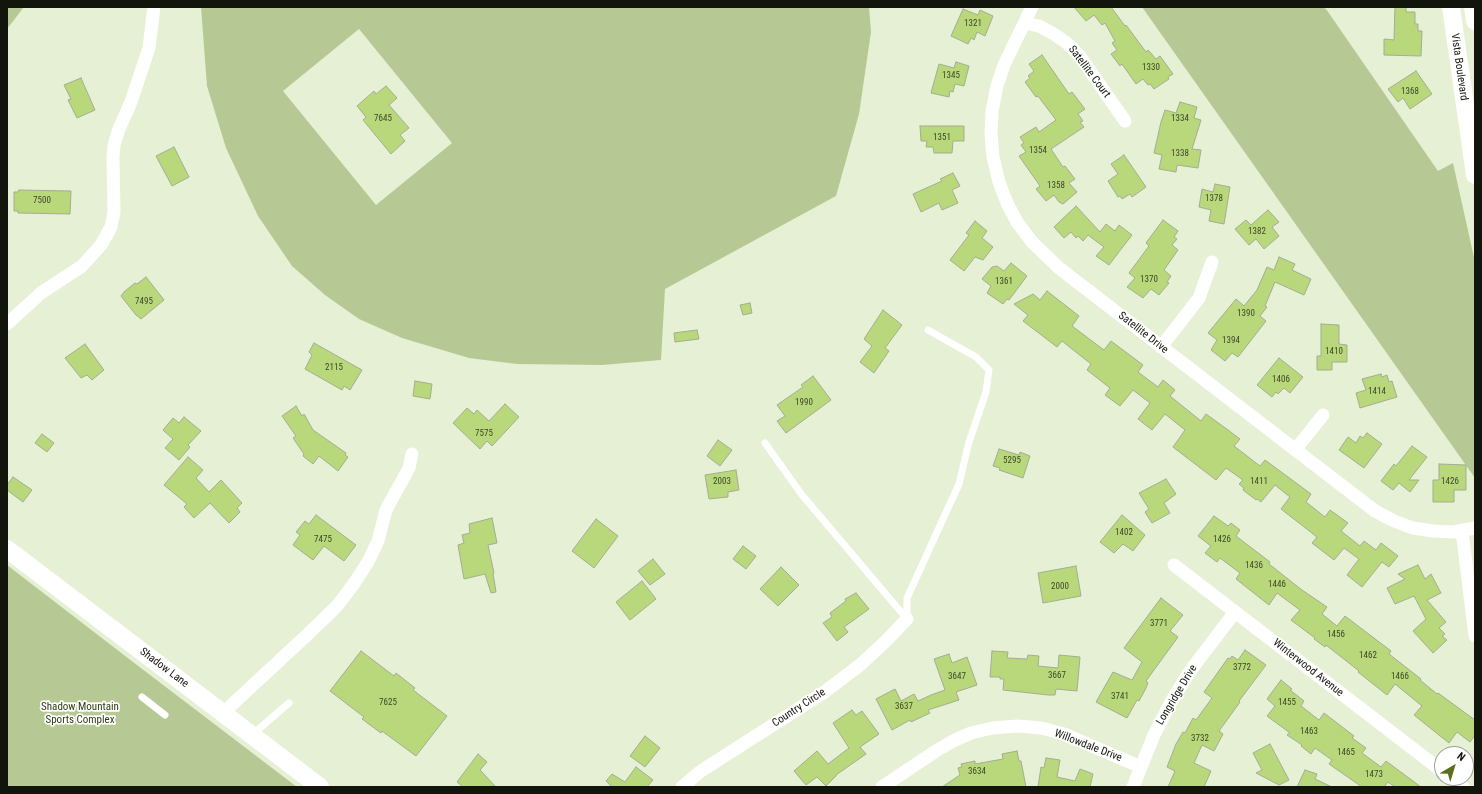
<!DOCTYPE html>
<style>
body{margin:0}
#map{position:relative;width:1482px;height:794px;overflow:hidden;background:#e6f0d4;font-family:"Roboto Condensed",sans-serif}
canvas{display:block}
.frame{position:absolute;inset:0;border:8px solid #12150b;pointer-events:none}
.north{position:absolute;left:1434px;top:746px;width:40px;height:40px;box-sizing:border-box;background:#fff;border:1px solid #a0a19d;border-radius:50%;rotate:38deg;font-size:11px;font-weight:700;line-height:16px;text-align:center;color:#12150b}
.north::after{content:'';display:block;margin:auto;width:14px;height:18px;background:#5a7020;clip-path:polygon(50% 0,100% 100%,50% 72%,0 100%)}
</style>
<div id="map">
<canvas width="1482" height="794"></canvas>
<div class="frame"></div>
<div class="north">N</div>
</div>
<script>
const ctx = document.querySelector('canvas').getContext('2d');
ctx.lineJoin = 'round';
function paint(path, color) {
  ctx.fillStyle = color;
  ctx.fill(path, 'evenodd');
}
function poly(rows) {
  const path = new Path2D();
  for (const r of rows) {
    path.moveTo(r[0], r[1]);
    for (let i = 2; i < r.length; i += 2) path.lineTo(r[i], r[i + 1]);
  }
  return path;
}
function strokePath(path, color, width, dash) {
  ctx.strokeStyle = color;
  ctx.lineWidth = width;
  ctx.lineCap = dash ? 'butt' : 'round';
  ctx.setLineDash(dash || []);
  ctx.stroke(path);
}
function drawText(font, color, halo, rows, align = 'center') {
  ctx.font = font + ' "Roboto Condensed",sans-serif';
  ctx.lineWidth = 3.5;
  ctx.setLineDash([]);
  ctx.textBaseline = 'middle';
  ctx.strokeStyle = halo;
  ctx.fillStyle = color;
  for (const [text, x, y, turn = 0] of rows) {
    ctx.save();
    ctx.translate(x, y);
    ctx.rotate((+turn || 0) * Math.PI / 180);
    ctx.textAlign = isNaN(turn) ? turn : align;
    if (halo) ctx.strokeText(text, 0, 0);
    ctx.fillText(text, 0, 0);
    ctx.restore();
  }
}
paint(poly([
 [7,7,24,7,7,29],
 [201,7,869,7,871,32,859,114,836,196,665,289,661,360,602,365,517,364,469,358,402,338,359,319,325,295,292,266,258,216,226,148,207,86],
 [359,29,452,143,376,205,283,91],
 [1142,7,1322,7,1326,9,1438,171,1453,163,1475,262,1475,478],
 [7,565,133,662,297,787,7,787]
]), '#b6c994');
const building = poly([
 [1074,7,1111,7,1125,26,1126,25,1146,52,1148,50,1156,59,1160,56,1173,74,1168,77,1169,79,1154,89,1150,84,1148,85,1143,79,1136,84,1122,64,1120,66,1111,54,1117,50,1112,43,1115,41,1105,23,1102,25,1094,15,1086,21,1074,7],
 [1395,7,1406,7,1406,12,1415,12,1415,24,1418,24,1418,31,1422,31,1421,56,1384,55,1384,39,1394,40,1395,7],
 [963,9,978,15,980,10,993,16,985,36,977,32,974,40,971,38,968,44,951,36,963,9],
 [1042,55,1069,94,1072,92,1085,109,1078,114,1083,121,1080,122,1084,127,1051,149,1063,167,1065,166,1075,179,1069,183,1077,192,1063,204,1059,202,1054,195,1046,201,1036,189,1040,186,1019,156,1026,152,1021,145,1024,143,1020,137,1036,127,1039,132,1056,120,1038,96,1036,97,1025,82,1030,78,1028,76,1034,71,1029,64,1042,55],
 [956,62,969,66,964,86,955,84,953,92,950,91,949,97,931,93,939,64,954,68,956,62],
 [1416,71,1432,94,1410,109,1403,98,1398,102,1388,89,1416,71],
 [81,78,95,110,77,118,68,100,71,99,64,85,81,78],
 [386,86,397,98,389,105,409,128,400,135,405,141,391,154,363,120,366,117,357,106,374,91,376,94,386,86],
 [1180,102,1197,107,1194,118,1201,120,1192,149,1201,150,1198,168,1177,165,1176,172,1159,169,1162,155,1154,153,1161,122,1165,110,1176,113,1180,102],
 [920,126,964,126,964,141,953,141,952,153,934,153,933,147,926,147,927,141,921,141,920,126],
 [174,147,189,177,172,186,156,156,174,147],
 [1124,155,1146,187,1132,197,1130,194,1122,199,1120,196,1118,197,1108,181,1118,174,1111,164,1124,155],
 [953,173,960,186,952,190,958,203,942,210,939,203,921,212,913,194,942,181,940,179,953,173],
 [1215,184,1230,187,1224,224,1209,221,1211,210,1199,207,1202,189,1213,192,1215,184],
 [19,190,71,191,70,214,18,213,18,211,14,211,14,192,18,192,19,190],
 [1076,206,1100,232,1106,224,1115,231,1119,225,1132,235,1109,265,1096,256,1104,247,1088,235,1083,241,1078,236,1076,238,1071,232,1064,238,1054,227,1076,206],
 [1268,210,1279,222,1272,227,1279,236,1264,249,1256,239,1249,245,1235,229,1246,220,1251,225,1268,210],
 [1163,220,1178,231,1174,237,1177,239,1172,245,1178,250,1164,270,1171,276,1167,282,1169,283,1159,295,1151,289,1143,298,1127,287,1135,278,1129,273,1149,246,1146,243,1163,220],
 [975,221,987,231,982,238,993,247,983,260,975,257,964,271,950,260,969,235,966,233,975,221],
 [1279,257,1295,264,1292,270,1311,279,1304,295,1275,282,1265,306,1267,307,1260,316,1266,321,1238,357,1232,353,1225,361,1211,350,1217,340,1208,333,1236,299,1244,306,1257,290,1267,267,1274,270,1279,257],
 [1011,263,1027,276,1009,300,1007,299,1003,304,987,293,991,286,982,279,992,267,997,266,1004,271,1011,263],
 [146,277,164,300,141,319,136,315,121,296,125,291,135,283,137,284,146,277],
 [1047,291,1079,316,1072,326,1104,350,1111,341,1143,365,1138,372,1158,387,1163,380,1175,390,1170,396,1201,421,1206,414,1228,430,1240,439,1234,446,1260,466,1265,460,1311,494,1306,502,1325,517,1330,510,1348,523,1341,531,1360,546,1364,541,1376,550,1381,543,1398,556,1389,567,1382,562,1362,587,1347,575,1359,559,1344,548,1334,560,1312,543,1317,537,1281,509,1290,497,1275,485,1261,502,1257,499,1256,500,1243,490,1244,488,1239,484,1243,480,1226,468,1216,480,1173,447,1185,430,1165,414,1152,430,1138,419,1150,403,1133,390,1120,406,1105,395,1110,388,1087,370,1091,364,1062,341,1057,347,1023,321,1028,315,1014,304,1033,294,1040,300,1047,291],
 [750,303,752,313,743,315,740,305,750,303],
 [883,310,902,325,885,348,889,351,874,373,860,362,872,346,864,339,883,310],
 [1321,324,1339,325,1339,344,1347,345,1347,362,1332,362,1332,370,1317,370,1317,356,1321,356,1321,324],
 [697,330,699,339,675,342,674,333,697,330],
 [314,343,362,370,350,390,344,386,342,390,305,369,312,355,309,352,314,343],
 [85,344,104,370,92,380,87,375,81,378,65,358,85,344],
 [1279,358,1303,377,1290,393,1284,388,1278,394,1276,392,1272,397,1257,385,1279,358],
 [1381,374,1382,377,1387,375,1389,382,1392,381,1397,397,1360,408,1356,393,1366,390,1362,379,1381,374],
 [813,376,831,400,786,433,777,421,785,416,777,405,803,387,801,385,813,376],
 [415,381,432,384,430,399,413,396,415,381],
 [505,404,519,417,492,446,487,441,480,449,453,423,467,408,474,414,477,410,489,421,505,404],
 [296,406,302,416,304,414,313,430,346,453,345,455,348,457,338,471,319,456,313,464,303,456,304,454,293,438,296,436,282,416,296,406],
 [184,417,201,431,188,445,190,447,179,460,165,448,173,439,163,430,173,418,179,423,184,417],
 [1367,433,1382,444,1364,468,1339,450,1348,437,1356,443,1360,436,1363,438,1367,433],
 [42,434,54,443,47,452,35,443,42,434],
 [718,440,732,450,720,466,707,456,718,440],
 [1412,446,1427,457,1409,480,1419,480,1410,492,1399,483,1393,490,1381,481,1394,464,1396,466,1412,446],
 [999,449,1019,455,1020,452,1030,456,1023,478,999,470,1000,468,993,466,999,449],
 [188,457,203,470,196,478,209,492,221,480,242,503,237,508,240,512,229,523,210,503,194,518,184,507,187,504,164,485,188,457],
 [1439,464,1466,465,1466,490,1454,490,1454,502,1433,502,1433,480,1439,480,1439,464],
 [736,470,739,490,728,492,728,497,709,499,705,475,736,470],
 [13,477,32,490,23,502,7,490,7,485,13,477],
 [1166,479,1176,494,1164,503,1170,513,1152,523,1145,512,1149,509,1139,493,1166,479],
 [316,515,356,545,344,561,324,546,313,560,293,545,300,535,296,532,305,521,309,524,316,515],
 [1122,515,1145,535,1133,551,1123,544,1114,553,1100,542,1122,515],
 [1214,516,1228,526,1231,523,1240,530,1236,536,1270,562,1269,564,1302,590,1327,607,1322,614,1337,626,1345,616,1391,651,1389,654,1421,679,1420,680,1437,694,1438,693,1475,720,1475,735,1470,742,1457,732,1449,743,1414,715,1422,706,1395,684,1387,695,1358,672,1359,671,1326,645,1325,647,1314,639,1315,638,1291,620,1300,610,1277,593,1269,605,1236,579,1240,573,1220,558,1217,562,1205,553,1211,546,1198,536,1214,516],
 [492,518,497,543,488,545,494,573,493,573,496,592,491,593,485,574,464,579,458,545,464,543,462,535,470,533,469,524,492,518],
 [596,519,618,536,594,568,572,551,596,519],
 [743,546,756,556,746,569,733,559,743,546],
 [653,559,665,574,650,585,638,571,653,559],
 [1418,565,1425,579,1431,574,1441,593,1427,600,1446,622,1439,628,1445,634,1442,636,1447,640,1433,653,1413,631,1426,619,1414,596,1395,604,1387,588,1405,579,1398,574,1418,565],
 [1076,566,1081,596,1043,603,1038,573,1076,566],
 [781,567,799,585,778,606,760,589,781,567],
 [642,581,656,599,630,620,616,602,642,581],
 [856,593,869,609,844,627,848,632,837,641,823,623,832,617,830,613,846,601,845,599,856,593],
 [1161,598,1183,615,1170,631,1178,637,1146,681,1148,683,1145,690,1139,701,1137,700,1127,718,1096,702,1113,672,1132,680,1142,662,1124,648,1161,598],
 [1245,650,1266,665,1239,701,1240,702,1219,731,1223,734,1214,751,1202,745,1194,763,1211,771,1204,787,1168,787,1175,771,1167,767,1176,744,1183,732,1185,733,1193,718,1196,720,1212,698,1204,692,1228,658,1230,659,1232,656,1238,660,1245,650],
 [361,651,394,676,396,673,415,688,413,690,447,716,416,756,382,731,381,733,362,719,364,717,330,691,361,651],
 [992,651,1008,652,1007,658,1027,659,1028,655,1039,656,1038,666,1058,668,1059,655,1080,657,1077,691,1056,689,1055,695,1048,695,1003,690,1004,679,1000,679,1000,677,990,677,992,651],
 [949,654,952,663,967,657,977,685,956,692,959,700,928,710,930,713,911,722,910,720,892,730,876,699,895,689,901,701,914,694,918,701,931,695,945,690,934,659,949,654],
 [1281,680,1292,689,1290,690,1304,701,1301,706,1319,720,1324,713,1354,736,1352,738,1366,748,1362,753,1381,767,1386,761,1421,787,1395,787,1388,782,1384,787,1362,787,1329,764,1332,760,1315,748,1311,754,1301,746,1302,745,1287,735,1290,733,1267,716,1275,706,1267,699,1281,680],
 [852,710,856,715,862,711,879,734,860,747,866,754,836,775,836,776,826,786,817,777,806,785,794,771,817,751,828,764,849,748,833,723,852,710],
 [645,736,660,748,645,767,630,756,645,736],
 [1270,744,1289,780,1279,785,1256,773,1262,770,1253,753,1270,744],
 [1017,751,1019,761,1021,761,1026,787,942,787,960,775,958,768,962,767,961,764,975,761,975,764,1003,759,1002,754,1017,751],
 [478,754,487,762,480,770,496,787,463,787,457,782,478,754],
 [1046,758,1060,760,1057,777,1075,781,1080,769,1093,774,1090,787,1038,787,1041,767,1044,768,1046,758],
 [636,767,653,780,647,787,612,787,606,781,612,774,625,782,636,767],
 [1305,770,1317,774,1315,779,1332,787,1297,787,1305,770]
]);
paint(building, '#b9d77b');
strokePath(building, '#a3ad92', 1);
strokePath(poly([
 [765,443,802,495,907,619],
 [907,619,907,598,959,484,969,442,986,392,989,370,976,357,928,330],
 [142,697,165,715],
 [253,734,289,703]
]), '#fff', 7);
strokePath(poly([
 [1032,7,1004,65,997,86,992,111,991,133,993,157,999,182,1007,203,1017,222,1032,242,1059,268,1375,511,1394,521,1413,528,1433,531,1453,532,1475,528],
 [1025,23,1039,26,1054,34,1067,43,1079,55,1125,121],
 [7,324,41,293,82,266,101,245,111,227,114,212,113,158,114,145,119,129,131,102,149,48,154,7],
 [1161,347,1199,298,1212,262],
 [1295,450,1323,415],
 [1462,531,1475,636],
 [1174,565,1442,771],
 [223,713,308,634,337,606,353,585,368,562,378,541,386,510,409,468,412,454],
 [1451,778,1463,787],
 [682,787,701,771,823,693,860,665,886,641,907,619],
 [882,787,936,751,953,741,971,733,992,728,1018,726,1041,728,1064,734,1141,767],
 [1133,787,1154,735,1171,702,1190,671,1235,612]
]), '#fff', 13);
strokePath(poly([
 [1451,7,1475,175],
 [1473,7,1475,21],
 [7,549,320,787]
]), '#fff', 18);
drawText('9px', '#3c4627', null, [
 ["1321",973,24],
 ["1330",1151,68],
 ["1345",951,76],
 ["1368",1410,92],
 ["7645",383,119],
 ["1334",1180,119],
 ["1351",942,138],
 ["1354",1038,151],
 ["1338",1180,154],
 ["1358",1056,186],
 ["1378",1214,199],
 ["7500",42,201],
 ["1382",1257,232],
 ["1370",1149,280],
 ["1361",1004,282],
 ["7495",144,302],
 ["1390",1246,314],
 ["1394",1231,341],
 ["1410",1334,352],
 ["2115",334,368],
 ["1406",1281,380],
 ["1414",1377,392],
 ["1990",804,403],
 ["7575",484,434],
 ["5295",1012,461],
 ["2003",722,482],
 ["1411",1259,482],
 ["1426",1450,482],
 ["1402",1124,533],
 ["7475",323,540],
 ["1426",1222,540],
 ["1436",1254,566],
 ["1446",1277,585],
 ["2000",1060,587],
 ["3771",1159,624],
 ["1456",1336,635],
 ["1462",1368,656],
 ["3772",1242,668],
 ["3667",1057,676],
 ["3647",957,677],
 ["1466",1400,677],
 ["3741",1120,697],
 ["7625",388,703],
 ["1455",1287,703],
 ["3637",904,707],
 ["1463",1309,732],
 ["3732",1200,739],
 ["1465",1346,753],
 ["3634",977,772],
 ["1473",1374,775]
]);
drawText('11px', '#12150b', '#fff', [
 ["Vista Boulevard",1459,67,82],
 ["Satellite Court",1089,72,53],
 ["Satellite Drive",1143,333,38],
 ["Shadow Lane",164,668,37],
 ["Winterwood Avenue",1308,668,38],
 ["Longridge Drive",1177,695,-59],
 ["Country Circle",799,708,-33],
 ["Willowdale Drive",1088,746,21]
]);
drawText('11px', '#2e3a14', '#fff', [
 ["Shadow Mountain",80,707],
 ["Sports Complex",80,720]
]);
</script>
